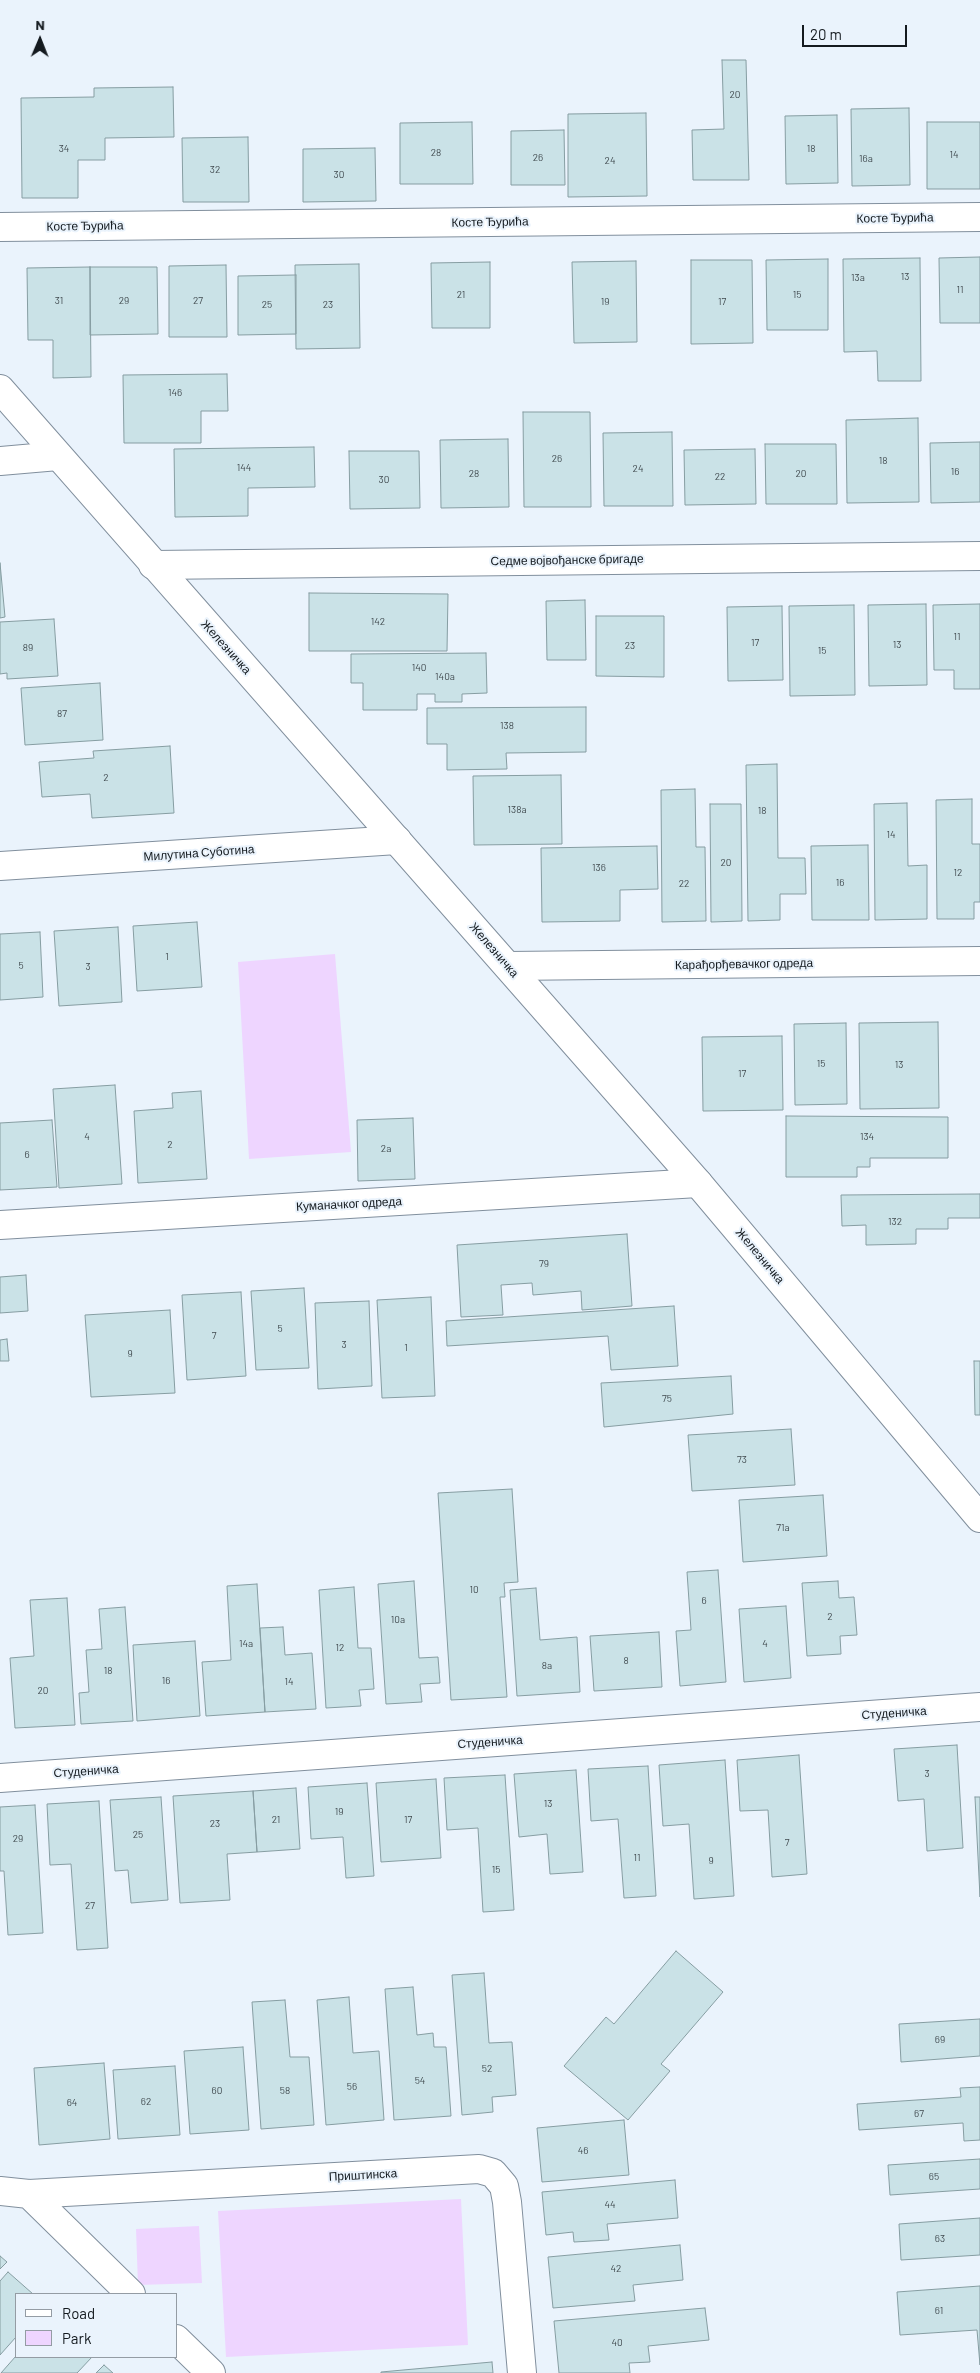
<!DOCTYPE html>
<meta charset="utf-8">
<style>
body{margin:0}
#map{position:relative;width:980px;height:2373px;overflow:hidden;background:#eaf3fc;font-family:Barlow,sans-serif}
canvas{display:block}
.legend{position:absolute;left:15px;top:2293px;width:162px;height:65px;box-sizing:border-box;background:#eaf3fc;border:1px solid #949ca4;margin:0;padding:6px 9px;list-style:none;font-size:15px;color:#141a1f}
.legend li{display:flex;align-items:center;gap:10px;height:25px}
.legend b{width:25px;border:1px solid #949ca4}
.north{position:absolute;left:15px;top:15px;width:50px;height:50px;-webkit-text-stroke:4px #eaf3fc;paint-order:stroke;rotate:1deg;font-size:14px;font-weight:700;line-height:20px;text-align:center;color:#141a1f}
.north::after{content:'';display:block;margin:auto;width:18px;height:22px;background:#141a1f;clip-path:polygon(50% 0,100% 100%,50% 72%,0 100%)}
.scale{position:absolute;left:802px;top:25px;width:105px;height:22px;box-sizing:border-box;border:2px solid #141a1f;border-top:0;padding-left:6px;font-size:15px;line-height:18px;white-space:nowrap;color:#141a1f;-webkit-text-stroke:4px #eaf3fc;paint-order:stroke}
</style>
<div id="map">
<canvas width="980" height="2373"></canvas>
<ul class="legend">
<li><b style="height:6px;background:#fff"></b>Road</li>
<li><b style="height:14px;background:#eed5ff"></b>Park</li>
</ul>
<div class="north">N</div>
<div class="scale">20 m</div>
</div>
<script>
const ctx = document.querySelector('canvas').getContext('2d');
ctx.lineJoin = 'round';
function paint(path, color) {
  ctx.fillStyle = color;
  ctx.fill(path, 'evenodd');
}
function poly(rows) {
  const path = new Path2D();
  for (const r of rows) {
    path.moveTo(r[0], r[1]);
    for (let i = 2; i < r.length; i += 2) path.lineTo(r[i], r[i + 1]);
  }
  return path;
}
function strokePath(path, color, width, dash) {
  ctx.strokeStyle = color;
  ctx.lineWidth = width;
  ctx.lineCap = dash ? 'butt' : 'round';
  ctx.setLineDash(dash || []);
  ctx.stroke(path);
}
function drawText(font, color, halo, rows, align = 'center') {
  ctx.font = font + ' Barlow,sans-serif';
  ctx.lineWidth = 4;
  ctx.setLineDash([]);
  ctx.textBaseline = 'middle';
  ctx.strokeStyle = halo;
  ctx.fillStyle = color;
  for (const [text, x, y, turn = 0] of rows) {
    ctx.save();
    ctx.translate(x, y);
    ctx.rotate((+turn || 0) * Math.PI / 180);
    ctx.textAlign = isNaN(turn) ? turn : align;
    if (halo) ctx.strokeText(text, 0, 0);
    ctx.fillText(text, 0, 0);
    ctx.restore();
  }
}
paint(poly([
 [335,954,351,1152,249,1159,238,962],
 [461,2199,468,2345,226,2357,218,2211],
 [199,2226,202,2283,138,2285,136,2229]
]), '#eed5ff');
const building = poly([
 [722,60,746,60,749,180,693,180,692,130,724,129,722,60],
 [173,87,174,137,105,138,105,160,78,160,78,198,22,198,21,98,94,97,94,88,173,87],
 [909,108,910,185,852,186,851,109,909,108],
 [646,113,647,196,568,197,568,114,646,113],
 [837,115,838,183,786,184,785,116,837,115],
 [472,122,473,184,400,184,400,123,472,122],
 [927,122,980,122,980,189,927,189,927,122],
 [564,130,565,185,511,185,511,131,564,130],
 [248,137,249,202,183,202,182,138,248,137],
 [375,148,376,201,303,202,303,149,375,148],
 [980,257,980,323,940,323,939,258,980,257],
 [920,258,921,381,878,381,877,351,844,352,843,259,920,258],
 [828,259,828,330,767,330,766,260,828,259],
 [691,260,752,260,753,343,691,344,691,260],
 [636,261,637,342,574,343,572,262,636,261],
 [490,262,490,328,432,328,431,263,490,262],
 [359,264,360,348,296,349,295,265,359,264],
 [226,265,227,337,169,337,169,266,226,265],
 [90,267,157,267,158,334,90,335,90,267],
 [90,267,91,377,53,378,53,340,28,340,27,268,90,267],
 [296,275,296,334,238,335,238,276,296,275],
 [227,374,228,411,201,411,201,443,124,443,123,375,227,374],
 [523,412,590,412,591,507,524,507,523,412],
 [918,418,919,502,847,503,846,420,918,418],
 [672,432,673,506,604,506,603,433,672,432],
 [508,439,509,507,441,508,440,440,508,439],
 [980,442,980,502,931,503,930,443,980,442],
 [765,444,836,444,837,504,766,504,765,444],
 [314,447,315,487,248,488,248,516,175,517,174,449,314,447],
 [755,449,756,504,685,505,684,450,755,449],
 [349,451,419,451,420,508,350,509,349,451],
 [0,563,5,617,0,618,0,563],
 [309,593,448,594,447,651,309,651,309,593],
 [585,600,586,660,547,660,546,601,585,600],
 [926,604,927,685,869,686,868,605,926,604],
 [980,604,980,689,954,689,954,670,934,670,933,605,980,604],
 [854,605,855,695,790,696,789,606,854,605],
 [782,606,783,680,728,681,727,607,782,606],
 [596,616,664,616,664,677,596,676,596,616],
 [54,619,58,676,7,679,7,673,0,674,0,622,54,619],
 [486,653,487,693,462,694,462,702,435,702,435,694,417,694,417,710,363,710,363,683,351,683,351,654,486,653],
 [100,683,103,740,25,745,21,688,100,683],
 [586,707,586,752,506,753,507,769,447,770,447,744,427,744,427,708,586,707],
 [170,746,174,813,92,818,90,794,42,797,39,762,94,758,93,751,170,746],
 [777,764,778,858,805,858,806,894,780,894,780,920,748,921,746,765,777,764],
 [561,775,562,844,474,845,473,776,561,775],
 [695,789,696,847,705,847,706,921,662,922,661,790,695,789],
 [972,799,972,844,980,844,980,902,974,902,974,919,937,919,936,800,972,799],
 [907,803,908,866,927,865,927,919,875,920,874,804,907,803],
 [710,804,741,804,742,921,711,922,710,804],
 [868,845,869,920,812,920,811,846,868,845],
 [657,846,658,889,620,890,620,921,542,922,541,848,657,846],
 [197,922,202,987,137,991,133,926,197,922],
 [118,927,122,1002,59,1006,54,931,118,927],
 [40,932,43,997,0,1000,0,934,40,932],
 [938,1022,939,1108,860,1109,859,1023,938,1022],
 [846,1023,847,1104,795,1105,794,1024,846,1023],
 [782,1036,783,1110,703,1111,702,1037,782,1036],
 [115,1085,122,1184,59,1188,53,1089,115,1085],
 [201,1091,207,1179,138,1183,134,1111,173,1108,172,1093,201,1091],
 [786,1116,948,1117,948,1158,870,1158,870,1167,857,1167,857,1177,786,1177,786,1116],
 [413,1118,415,1179,358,1181,357,1120,413,1118],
 [52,1120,57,1187,0,1190,0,1123,52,1120],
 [980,1194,980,1218,948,1218,948,1229,916,1229,916,1244,866,1245,866,1225,842,1226,841,1195,980,1194],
 [627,1234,632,1306,582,1310,581,1291,533,1295,532,1283,501,1285,503,1315,461,1317,457,1245,627,1234],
 [26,1275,28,1311,0,1313,0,1277,26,1275],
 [304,1288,309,1368,256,1370,251,1291,304,1288],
 [241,1292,246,1376,187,1380,182,1295,241,1292],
 [431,1297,435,1396,382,1398,377,1300,431,1297],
 [369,1301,372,1386,318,1389,315,1303,369,1301],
 [674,1306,678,1366,611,1370,608,1336,447,1346,446,1321,674,1306],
 [170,1310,175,1393,91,1397,85,1315,170,1310],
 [7,1339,9,1361,0,1361,0,1340,7,1339],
 [974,1361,980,1361,980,1415,975,1415,974,1361],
 [731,1376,733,1414,604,1427,601,1383,731,1376],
 [791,1429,795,1485,692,1491,688,1435,791,1429],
 [512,1489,518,1582,504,1583,505,1597,500,1597,507,1697,451,1700,438,1493,512,1489],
 [823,1495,827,1556,743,1562,739,1500,823,1495],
 [718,1570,726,1682,680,1686,676,1631,691,1630,687,1572,718,1570],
 [414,1581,419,1658,438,1657,440,1683,420,1684,422,1702,386,1704,378,1584,414,1581],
 [838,1581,839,1598,854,1597,857,1635,840,1636,841,1654,807,1656,802,1583,838,1581],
 [257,1584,265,1712,206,1716,202,1662,231,1660,227,1586,257,1584],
 [354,1587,358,1648,371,1648,374,1689,359,1690,361,1706,326,1708,319,1590,354,1587],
 [536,1588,540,1640,577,1637,580,1692,517,1696,510,1590,536,1588],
 [67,1598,75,1725,15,1728,10,1658,34,1656,30,1600,67,1598],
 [786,1606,791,1678,744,1682,739,1609,786,1606],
 [125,1607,133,1721,81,1724,79,1693,89,1692,86,1650,102,1649,99,1609,125,1607],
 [283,1627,285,1655,312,1653,316,1709,265,1712,260,1628,283,1627],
 [659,1632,662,1687,594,1691,590,1636,659,1632],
 [195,1641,200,1716,137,1721,133,1645,195,1641],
 [957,1745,963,1848,927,1851,924,1799,898,1801,894,1749,957,1745],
 [799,1755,807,1874,772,1877,768,1810,740,1811,737,1760,799,1755],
 [725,1760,734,1896,694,1899,689,1824,663,1826,659,1765,725,1760],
 [648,1766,656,1896,624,1898,618,1819,591,1821,588,1769,648,1766],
 [576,1770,583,1872,550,1874,547,1834,519,1837,514,1774,576,1770],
 [505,1775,514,1910,483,1912,478,1828,447,1830,444,1778,505,1775],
 [436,1779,441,1858,381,1862,376,1783,436,1779],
 [367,1783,374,1876,346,1878,343,1837,311,1839,308,1787,367,1783],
 [296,1788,300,1849,257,1852,253,1791,296,1788],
 [253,1791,257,1852,227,1854,230,1900,180,1903,173,1796,253,1791],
 [161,1797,168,1900,131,1903,128,1870,115,1871,110,1800,161,1797],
 [975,1797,980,1797,980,1897,975,1797],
 [99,1801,108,1948,77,1950,71,1864,50,1865,47,1804,99,1801],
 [35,1805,43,1933,8,1935,4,1871,0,1871,0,1807,35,1805],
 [676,1951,723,1992,661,2064,670,2071,628,2120,564,2066,606,2017,614,2024,676,1951],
 [484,1973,489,2043,512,2042,516,2095,492,2097,493,2112,462,2115,452,1975,484,1973],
 [413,1987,417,2035,433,2033,434,2047,446,2047,451,2116,394,2120,385,1989,413,1987],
 [349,1997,353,2053,379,2051,384,2120,326,2125,317,2000,349,1997],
 [285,2000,290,2057,309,2057,314,2125,261,2129,252,2002,285,2000],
 [980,2019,980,2056,901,2062,899,2024,980,2019],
 [243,2047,249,2130,190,2134,184,2051,243,2047],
 [104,2063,110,2139,39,2145,34,2068,104,2063],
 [175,2066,180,2135,118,2139,113,2070,175,2066],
 [980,2087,980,2140,964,2141,963,2123,859,2130,857,2104,961,2097,960,2088,980,2087],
 [624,2120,629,2175,542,2182,537,2128,624,2120],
 [980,2159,980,2189,890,2195,888,2165,980,2159],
 [675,2180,678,2218,607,2224,609,2240,574,2242,573,2232,546,2235,542,2192,675,2180],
 [980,2218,980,2255,901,2260,899,2224,980,2218],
 [680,2245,683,2280,633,2285,635,2301,553,2308,548,2257,680,2245],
 [0,2256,7,2262,0,2269,0,2256],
 [8,2272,33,2294,16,2294,16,2337,0,2355,0,2281,8,2272],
 [980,2286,980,2365,977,2330,900,2335,897,2292,980,2286],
 [705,2308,709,2340,648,2346,650,2362,629,2363,630,2373,559,2373,554,2321,705,2308],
 [16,2356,16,2357,92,2357,77,2373,1,2373,16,2356],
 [492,2362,493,2373,381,2373,381,2372,492,2362],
 [104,2365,113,2373,96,2373,104,2365]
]);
paint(building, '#cae2e7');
strokePath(building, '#869da2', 1);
const street = poly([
 [0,227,980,217],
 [0,461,58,456],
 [153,565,980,556],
 [0,866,397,840],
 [508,966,980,961],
 [0,1225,698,1183],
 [0,1778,980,1707],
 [0,2191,29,2194,479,2169,493,2173,504,2186,507,2202,522,2373],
 [29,2194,131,2294],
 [176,2339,211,2373]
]);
const secondary = poly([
 [0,389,698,1183,980,1518]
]);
strokePath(street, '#818f9d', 30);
strokePath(secondary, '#818f9d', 30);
strokePath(street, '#fff', 28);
strokePath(secondary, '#fff', 28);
drawText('10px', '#424c51', null, [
 ["20",735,95],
 ["34",64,149],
 ["18",811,149],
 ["28",436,153],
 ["14",954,155],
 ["26",538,158],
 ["16a",866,159],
 ["24",610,161],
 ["32",215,170],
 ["30",339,175],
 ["13",905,277],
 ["13a",858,278],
 ["11",960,290],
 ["21",461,295],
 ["15",797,295],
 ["31",59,301],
 ["29",124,301],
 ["27",198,301],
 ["19",605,302],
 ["17",722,302],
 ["25",267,305],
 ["23",328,305],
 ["146",175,393],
 ["26",557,459],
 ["18",883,461],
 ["144",244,468],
 ["24",638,469],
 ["16",955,472],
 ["28",474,474],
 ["20",801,474],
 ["22",720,477],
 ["30",384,480],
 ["142",378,622],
 ["11",957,637],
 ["17",755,643],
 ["13",897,645],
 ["23",630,646],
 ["89",28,648],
 ["15",822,651],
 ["140",419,668],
 ["140a",445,677],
 ["87",62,714],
 ["138",507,726],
 ["2",106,778],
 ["138a",517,810],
 ["18",762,811],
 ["14",891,835],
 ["20",726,863],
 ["136",599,868],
 ["12",958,873],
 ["16",840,883],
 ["22",684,884],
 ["1",167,957],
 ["5",21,966],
 ["3",88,967],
 ["15",821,1064],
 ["13",899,1065],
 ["17",742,1074],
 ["4",87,1137],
 ["134",867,1137],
 ["2",170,1145],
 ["2a",386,1149],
 ["6",27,1155],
 ["132",895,1222],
 ["79",544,1264],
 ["5",280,1329],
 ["7",214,1336],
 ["3",344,1345],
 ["1",406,1348],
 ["9",130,1354],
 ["75",667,1399],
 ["73",742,1460],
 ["71a",783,1528],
 ["10",474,1590],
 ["6",704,1601],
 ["2",830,1617],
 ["10a",398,1620],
 ["14a",246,1644],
 ["4",765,1644],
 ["12",340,1648],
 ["8",626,1661],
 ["8a",547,1666],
 ["18",108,1671],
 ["16",166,1681],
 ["14",289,1682],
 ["20",43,1691],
 ["3",927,1774],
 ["13",548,1804],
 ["19",339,1812],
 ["21",276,1820],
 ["17",408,1820],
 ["23",215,1824],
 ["25",138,1835],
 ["29",18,1839],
 ["7",787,1843],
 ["11",637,1858],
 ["9",711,1861],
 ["15",496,1870],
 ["27",90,1906],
 ["69",940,2040],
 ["52",487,2069],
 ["54",420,2081],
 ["56",352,2087],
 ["60",217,2091],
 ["58",285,2091],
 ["62",146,2102],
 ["64",72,2103],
 ["67",919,2114],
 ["46",583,2151],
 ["65",934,2177],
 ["44",610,2205],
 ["63",940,2239],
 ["42",616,2269],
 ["61",939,2311],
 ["40",617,2343]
]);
drawText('12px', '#141a1f', '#eaf3fc', [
 ["Косте Ђурића",895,218,-1],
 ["Косте Ђурића",490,222,-1],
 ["Косте Ђурића",85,226,-1],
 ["Седме војвођанске бригаде",567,560,-1],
 ["Железничка",226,647,48],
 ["Милутина Суботина",199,853,-4],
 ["Железничка",494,950,49],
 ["Карађорђевачког одреда",744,964,-1],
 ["Куманачког одреда",349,1204,-3],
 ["Железничка",760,1256,50],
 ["Студеничка",894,1713,-4],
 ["Студеничка",490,1742,-4],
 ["Студеничка",86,1771,-4],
 ["Приштинска",363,2175,-3]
]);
</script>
